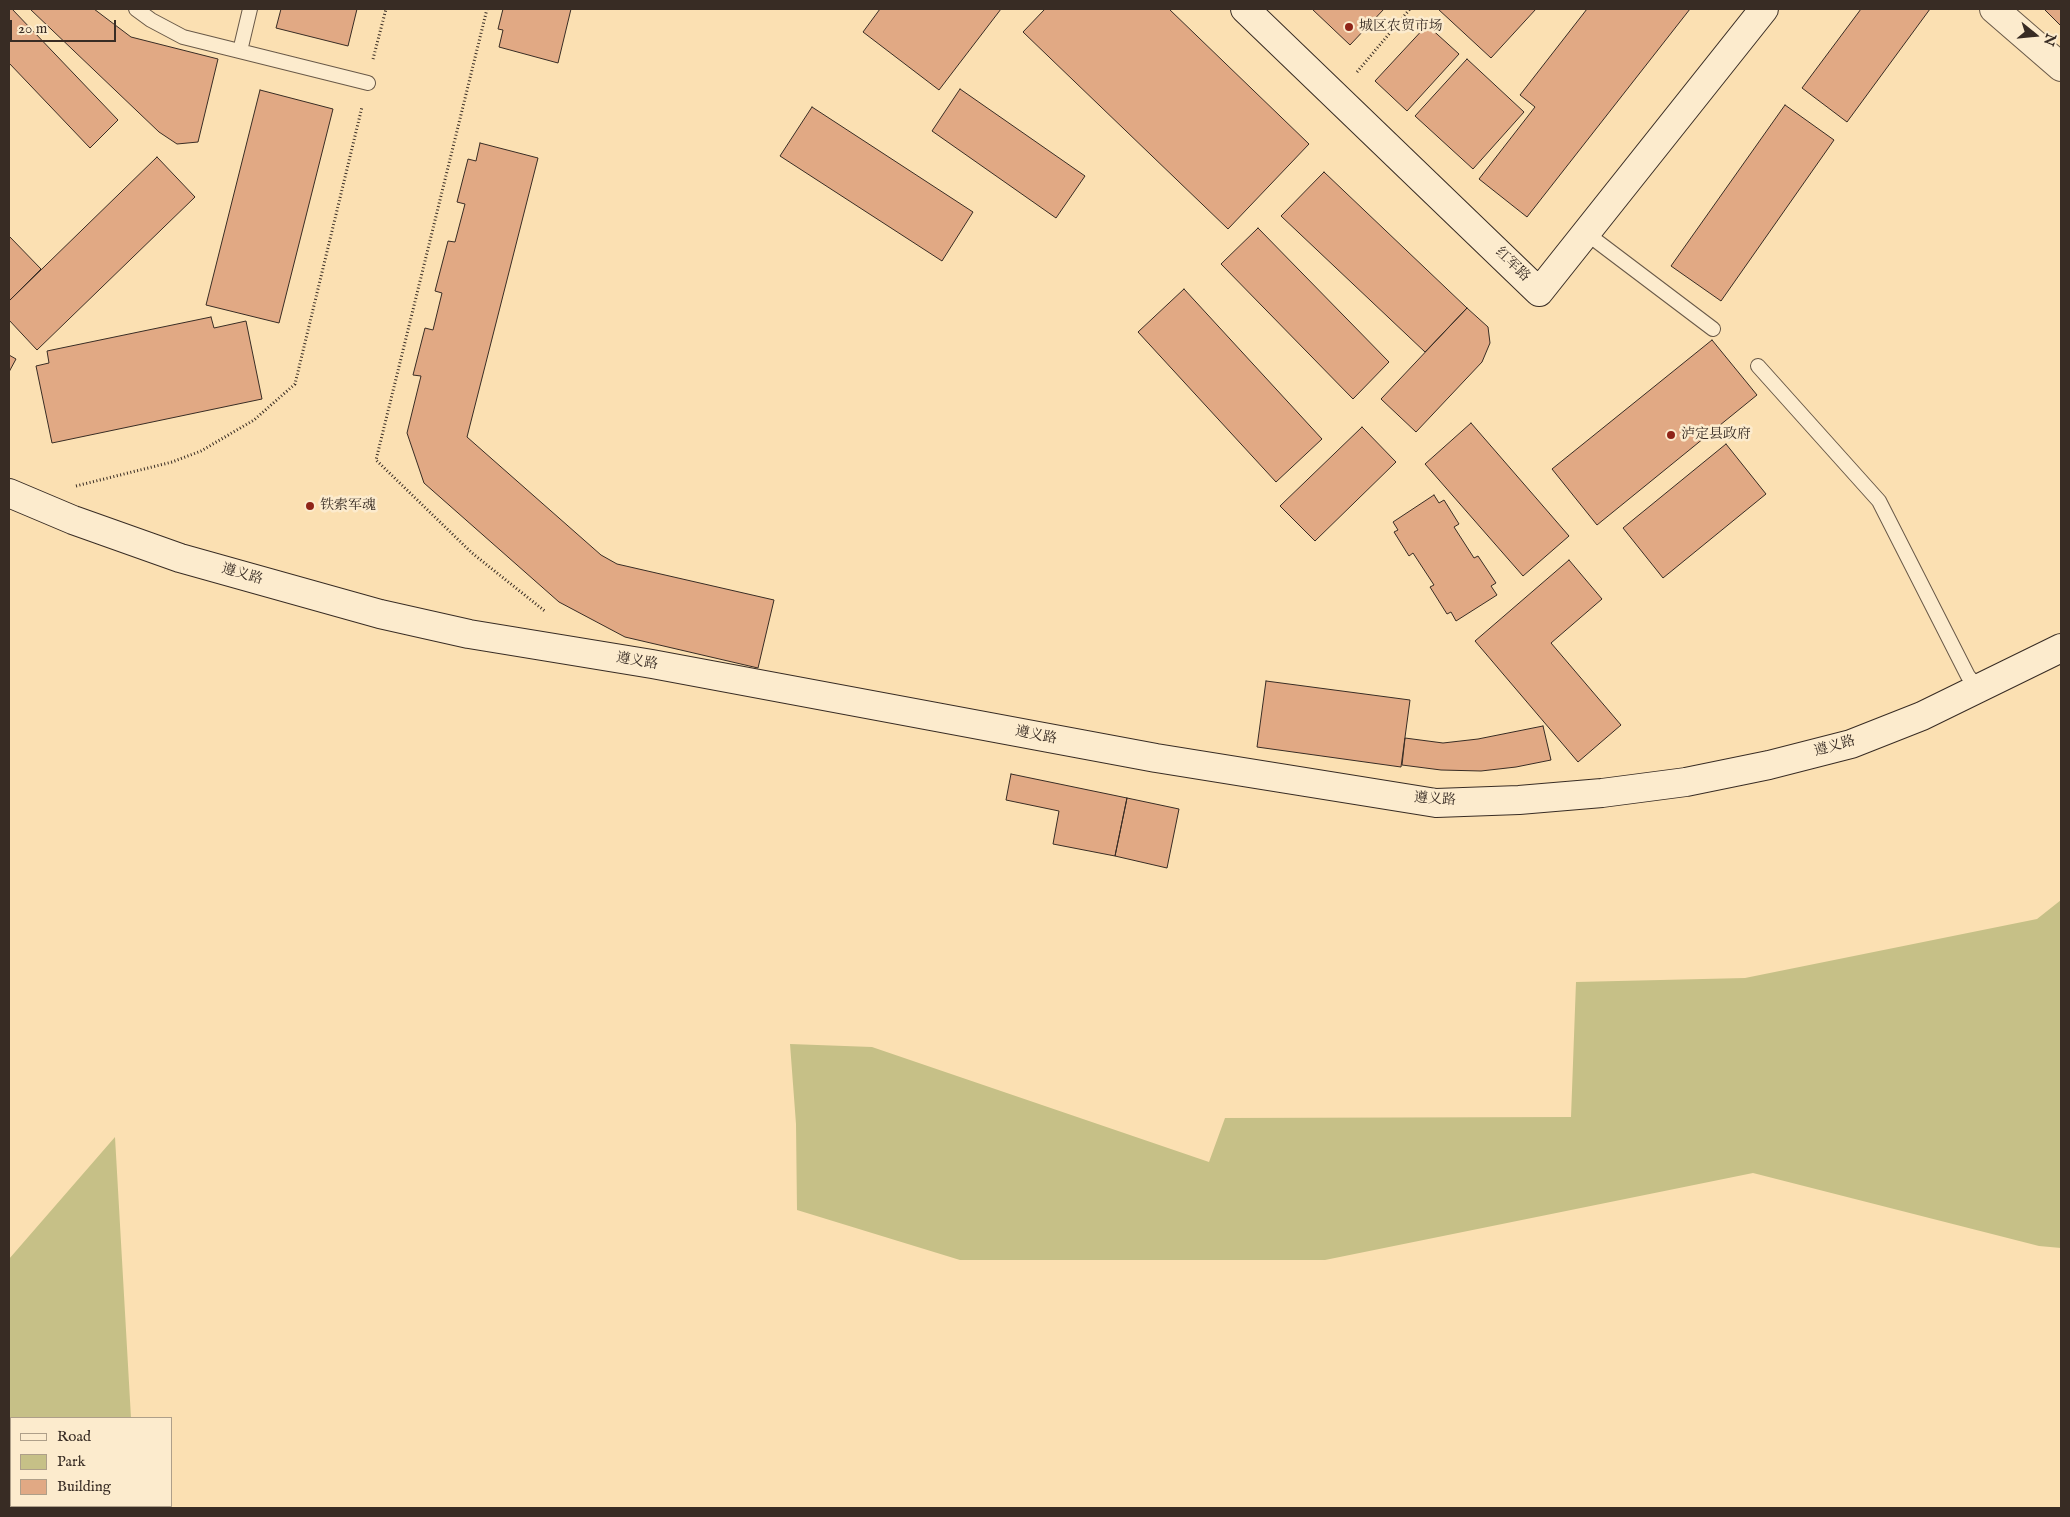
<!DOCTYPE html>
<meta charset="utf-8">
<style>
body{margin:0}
#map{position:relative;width:2070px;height:1517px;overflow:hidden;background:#fbe0b2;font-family:"IM FELL English",serif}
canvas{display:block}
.frame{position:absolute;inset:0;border:10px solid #382c24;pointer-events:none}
.legend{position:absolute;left:10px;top:1417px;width:162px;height:90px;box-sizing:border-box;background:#fcebcd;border:1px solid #ae9f89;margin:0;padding:6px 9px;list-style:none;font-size:15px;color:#382c24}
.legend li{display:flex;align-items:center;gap:10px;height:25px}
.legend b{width:25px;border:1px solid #ae9f89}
.north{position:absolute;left:2010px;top:10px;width:50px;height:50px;-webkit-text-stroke:4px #fcebcd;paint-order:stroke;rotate:107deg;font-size:14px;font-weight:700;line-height:20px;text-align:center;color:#382c24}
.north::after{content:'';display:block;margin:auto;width:18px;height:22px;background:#382c24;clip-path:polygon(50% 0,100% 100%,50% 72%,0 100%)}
.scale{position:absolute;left:10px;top:20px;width:106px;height:22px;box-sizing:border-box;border:2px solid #382c24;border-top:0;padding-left:6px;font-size:15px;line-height:18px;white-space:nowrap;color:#382c24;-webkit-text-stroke:4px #fcebcd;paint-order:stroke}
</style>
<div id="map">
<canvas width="2070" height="1517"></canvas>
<div class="frame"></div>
<ul class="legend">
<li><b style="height:6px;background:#fcebcd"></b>Road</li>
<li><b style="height:14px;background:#c6c087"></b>Park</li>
<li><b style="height:14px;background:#e1a984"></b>Building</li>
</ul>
<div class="north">N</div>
<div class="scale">20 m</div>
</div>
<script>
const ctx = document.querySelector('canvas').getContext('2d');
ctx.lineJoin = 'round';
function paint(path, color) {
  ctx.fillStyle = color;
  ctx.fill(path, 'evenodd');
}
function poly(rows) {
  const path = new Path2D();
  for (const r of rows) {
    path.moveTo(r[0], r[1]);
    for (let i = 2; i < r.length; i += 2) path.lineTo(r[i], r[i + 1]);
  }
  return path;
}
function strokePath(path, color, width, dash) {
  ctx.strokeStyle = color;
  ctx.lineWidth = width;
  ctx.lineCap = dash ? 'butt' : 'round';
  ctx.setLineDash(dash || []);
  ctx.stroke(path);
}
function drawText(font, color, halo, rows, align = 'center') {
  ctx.font = font + ' "IM FELL English","Noto Serif SC",serif';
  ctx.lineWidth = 5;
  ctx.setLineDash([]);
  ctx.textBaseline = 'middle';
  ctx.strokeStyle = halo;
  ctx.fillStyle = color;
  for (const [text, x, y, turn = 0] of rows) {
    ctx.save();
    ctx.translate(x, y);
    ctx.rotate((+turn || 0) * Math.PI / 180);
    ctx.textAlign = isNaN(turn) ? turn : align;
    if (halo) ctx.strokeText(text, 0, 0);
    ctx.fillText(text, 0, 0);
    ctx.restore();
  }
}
paint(poly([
 [2061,900,2061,1248,2039,1246,1753,1173,1325,1260,960,1260,797,1210,796,1124,790,1044,872,1047,1209,1162,1225,1118,1571,1117,1576,982,1745,978,2037,919],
 [115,1137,131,1418,11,1418,11,1506,151,1506,151,1508,9,1508,9,1259]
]), '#c6c087');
const building = poly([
 [9,9,12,9,118,120,90,148,9,63,9,9],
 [30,9,94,9,131,37,218,59,198,142,177,144,159,132,30,9],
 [281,9,357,9,348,46,276,28,281,9],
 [503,9,571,9,558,63,499,47,503,30,498,29,503,9],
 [880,9,1001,9,939,90,863,32,880,9],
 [1045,9,1169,9,1309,144,1228,229,1023,32,1045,9],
 [1312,9,1384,9,1350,45,1312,9],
 [1438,9,1536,9,1491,58,1438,9],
 [1587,9,1690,9,1527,217,1479,179,1535,107,1520,95,1587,9],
 [1861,9,1930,9,1847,122,1802,88,1861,9],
 [2044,9,2061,9,2061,26,2044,9],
 [1427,25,1459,54,1407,111,1375,81,1427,25],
 [1467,59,1524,112,1473,169,1415,116,1467,59],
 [960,89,1085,176,1056,218,932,131,960,89],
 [260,90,333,109,279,323,206,305,260,90],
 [1785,105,1834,140,1721,301,1671,266,1785,105],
 [812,107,973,212,942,261,780,156,812,107],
 [480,143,538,158,467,437,601,555,617,564,774,600,758,668,625,637,559,602,424,483,407,433,421,376,413,375,425,328,433,330,442,293,435,291,448,241,455,242,465,204,457,202,468,159,476,161,480,143],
 [157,157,195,197,37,350,9,320,9,301,157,157],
 [1324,172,1467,308,1425,352,1281,216,1324,172],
 [1258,228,1389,362,1353,399,1221,264,1258,228],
 [9,236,41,269,9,301,9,236],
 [1184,289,1322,439,1276,482,1138,332,1184,289],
 [1467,308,1488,327,1490,343,1482,362,1416,432,1381,399,1467,308],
 [211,317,214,328,246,321,262,399,52,443,36,366,49,363,47,351,211,317],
 [1712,340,1757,395,1597,525,1552,469,1712,340],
 [9,355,16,359,9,372,9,355],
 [1471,423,1569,536,1523,576,1425,464,1471,423],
 [1362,427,1396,462,1315,541,1280,506,1362,427],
 [1726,444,1766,494,1663,578,1623,528,1726,444],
 [1434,495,1439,503,1444,500,1459,524,1454,527,1474,558,1478,556,1496,583,1491,586,1497,595,1456,621,1451,612,1447,614,1430,587,1434,585,1413,553,1409,556,1394,532,1398,530,1393,522,1434,495],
 [1569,560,1602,599,1551,643,1621,725,1578,762,1475,641,1569,560],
 [1266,681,1410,700,1401,767,1257,747,1266,681],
 [1543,726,1551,760,1516,767,1481,771,1441,770,1402,765,1405,738,1443,743,1478,739,1543,726],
 [1011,774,1127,798,1115,856,1053,844,1059,811,1006,800,1011,774],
 [1127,798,1179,809,1167,868,1115,856,1127,798]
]);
paint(building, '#e1a984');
strokePath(building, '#382c24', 1);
const lane = poly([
 [136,9,151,20,183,37,368,83],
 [240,51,250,9],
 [1586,233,1713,329],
 [1758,366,1879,501,1968,676,1979,688]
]);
const street = poly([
 [1994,9,2061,67]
]);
const secondary = poly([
 [1245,9,1539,292,1764,9],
 [9,493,73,520,180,558,380,614,469,634,652,664,1156,758,1436,803,1519,800,1602,793,1686,782,1769,765,1851,744,1922,716,2061,648]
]);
strokePath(lane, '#695948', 16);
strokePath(street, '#695948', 30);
strokePath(secondary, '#382c24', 30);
strokePath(poly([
 [487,9,376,460,472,553,546,612],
 [373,59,386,9],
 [1357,72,1410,9],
 [76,486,172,462,201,451,254,420,295,384,362,107]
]), '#382c24', 3, [1, 2.5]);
strokePath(lane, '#fcebcd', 14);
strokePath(street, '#fcebcd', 28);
strokePath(secondary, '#fcebcd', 28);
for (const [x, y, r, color] of [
 [1349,27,5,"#8f2418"],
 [1671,435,5,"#8f2418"],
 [310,506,5,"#8f2418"]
]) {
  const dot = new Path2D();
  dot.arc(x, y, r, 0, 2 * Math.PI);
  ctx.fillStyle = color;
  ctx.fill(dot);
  strokePath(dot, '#fcebcd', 2);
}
drawText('14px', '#382c24', '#fcebcd', [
 ["城区农贸市场",1359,27],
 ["泸定县政府",1681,435],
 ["铁索军魂",320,506]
], 'left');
drawText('14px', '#382c24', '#fcebcd', [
 ["红军路",1512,265,44],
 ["遵义路",242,575,16],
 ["遵义路",637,662,10],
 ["遵义路",1036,736,11],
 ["遵义路",1835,747,-16],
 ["遵义路",1435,800,4]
]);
</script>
